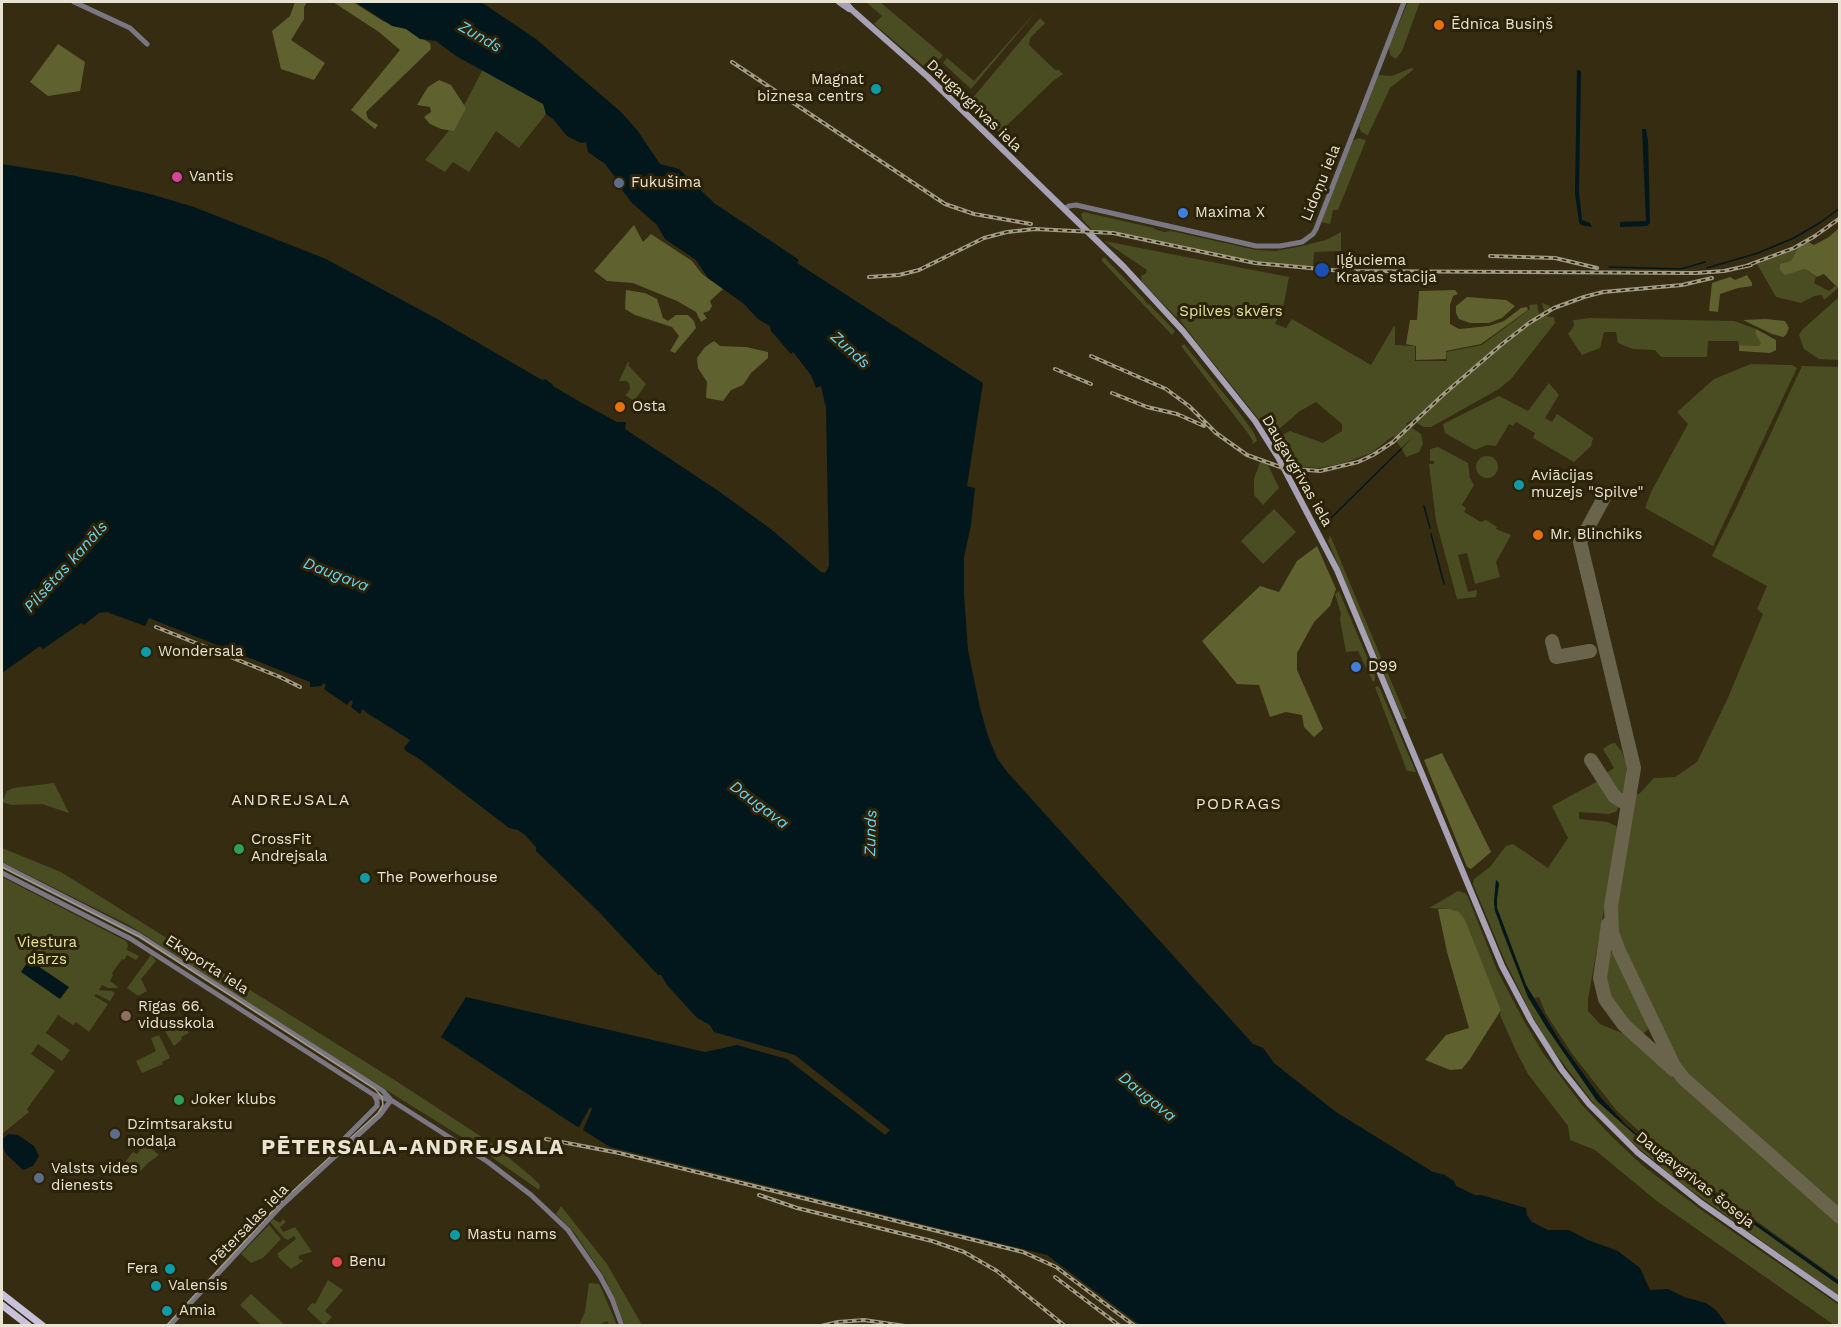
<!DOCTYPE html>
<meta charset="utf-8">
<style>
body{margin:0}
#map{position:relative;width:1841px;height:1327px;overflow:hidden;background:#352c12;font-family:"Work Sans",sans-serif}
canvas{display:block}
.frame{position:absolute;inset:0;border:3px solid #e8e3d3;pointer-events:none}
</style>
<div id="map">
<canvas width="1841" height="1327"></canvas>
<div class="frame"></div>
</div>
<script>
const ctx = document.querySelector('canvas').getContext('2d');
ctx.lineJoin = 'round';
function paint(path, color) {
  ctx.fillStyle = color;
  ctx.fill(path, 'evenodd');
}
function poly(rows) {
  const path = new Path2D();
  for (const r of rows) {
    if (r.length === 3) {
      path.moveTo(r[0] + r[2], r[1]);
      path.arc(r[0], r[1], r[2], 0, 2 * Math.PI);
      continue;
    }
    path.moveTo(r[0], r[1]);
    for (let i = 2; i < r.length; i += 2) path.lineTo(r[i], r[i + 1]);
  }
  return path;
}
function strokePath(path, color, width, dash) {
  ctx.strokeStyle = color;
  ctx.lineWidth = width;
  ctx.lineCap = dash ? 'butt' : 'round';
  ctx.setLineDash(dash || []);
  ctx.stroke(path);
}
function drawText(font, color, halo, rows, align = 'center') {
  ctx.font = font + ' "Work Sans",sans-serif';
  ctx.lineWidth = 6;
  ctx.setLineDash([]);
  ctx.textBaseline = 'middle';
  ctx.strokeStyle = halo;
  ctx.fillStyle = color;
  for (const [text, x, y, turn = 0] of rows) {
    ctx.save();
    ctx.translate(x, y);
    ctx.rotate((+turn || 0) * Math.PI / 180);
    ctx.textAlign = isNaN(turn) ? turn : align;
    if (halo) ctx.strokeText(text, 0, 0);
    ctx.fillText(text, 0, 0);
    ctx.restore();
  }
}
paint(poly([
 [866,2,880,2,943,55,933,67,927,69,874,24,882,16],
 [1408,2,1420,2,1402,51,1396,59,1390,55,1389,47],
 [1038,9,971,89,943,63,947,58,974,81],
 [1040,18,1045,23,1030,38,1029,45,1055,70,1059,70,1063,74,1053,81,999,133,971,100],
 [1411,68,1414,69,1390,88,1368,135,1361,132,1359,126,1378,75,1392,76],
 [483,69,544,104,546,114,519,148,496,131,469,172,453,162,445,172,425,160,455,123],
 [1358,138,1366,140,1338,210,1333,210,1330,224,1321,222,1353,141],
 [1084,212,1154,228,1154,229,1164,232,1171,231,1256,250,1276,251,1302,246,1326,240,1341,232,1341,251,1314,252,1313,267,1257,262,1111,232,1093,231,1082,219,1081,214],
 [1104,241,1289,277,1284,303,1275,324,1286,328,1292,319,1371,365,1394,326,1395,327,1395,345,1415,346,1415,361,1447,361,1446,352,1482,345,1530,309,1529,305,1537,304,1539,314,1544,311,1542,303,1550,306,1551,312,1547,317,1554,317,1555,323,1511,379,1499,389,1431,427,1424,427,1411,420,1406,424,1421,434,1423,444,1419,452,1406,457,1402,449,1413,437,1401,448,1393,436,1371,453,1344,463,1319,468,1286,465,1278,443,1281,436,1290,431,1323,443,1342,431,1342,424,1316,402,1300,411,1278,430,1272,431,1265,427,1198,344,1180,320,1182,318,1179,315,1176,317,1142,282,1141,276,1145,274,1147,270],
 [1799,246,1785,274,1805,269,1816,277,1814,283,1829,291,1835,286,1838,288,1824,300,1822,295,1814,296,1801,303,1776,297,1757,264],
 [1104,257,1144,299,1148,305,1149,304,1175,331,1172,335,1101,260],
 [1838,298,1840,299,1839,360,1819,359,1804,349,1799,335,1803,329],
 [1590,318,1734,321,1756,329,1755,333,1762,343,1759,346,1739,345,1738,341,1708,341,1707,357,1661,357,1655,350,1633,349,1618,343,1616,332,1604,332,1600,348,1582,355,1568,334,1574,326,1573,320],
 [1184,344,1238,411,1254,433,1257,441,1252,444,1253,441,1247,432,1181,346],
 [628,362,630,363,628,365,646,384,634,401,625,395,627,394,630,389,629,383,626,381,619,381],
 [1751,364,1792,365,1797,368,1713,546,1645,508,1651,492,1688,424,1677,412,1714,379],
 [1802,366,1840,367,1839,1211,1697,1085,1684,1070,1671,1049,1628,960,1617,930,1614,914,1635,794,1639,794,1654,778,1675,777,1697,762,1727,700,1763,614,1757,609,1767,586,1712,556,1736,508],
 [1549,383,1559,395,1545,418,1552,422,1557,414,1593,438,1591,446,1574,462,1533,438,1535,433,1516,422,1513,426,1509,424,1496,446,1487,445,1475,450,1445,433,1443,424,1499,396,1528,411],
 [1438,447,1468,463,1470,478,1474,485,1462,505,1466,508,1464,512,1481,522,1486,520,1497,527,1496,529,1511,535,1496,562,1500,577,1475,584,1467,553,1458,555,1468,592,1477,590,1476,597,1457,599,1436,521,1429,464,1434,464,1434,461,1430,461,1430,449],
 [1487,467,11],
 [1260,462,1268,465,1279,488,1263,505,1254,495,1254,479],
 [1274,509,1296,532,1263,564,1241,541],
 [1330,535,1361,610,1407,719,1403,719,1328,541],
 [1339,591,1375,676,1375,680,1373,682,1358,651,1346,652,1340,619,1341,614,1335,594],
 [1378,686,1380,689,1416,772,1407,771,1375,687],
 [1615,743,1622,752,1627,765,1624,793,1615,790,1605,774,1614,768,1603,749,1610,744],
 [1598,781,1618,806,1617,811,1609,814,1579,812,1579,819,1607,822,1616,826,1618,832,1588,999,1588,1011,1600,1024,1624,1034,1839,1223,1839,1280,1667,1157,1616,1110,1573,1055,1546,1014,1539,997,1534,998,1526,985,1497,908,1497,898,1499,883,1496,880,1494,902,1502,931,1528,997,1547,1028,1597,1101,1661,1158,1839,1285,1839,1296,1675,1179,1628,1139,1597,1108,1550,1046,1531,1014,1505,961,1473,884,1474,879,1490,867,1506,846,1513,844,1548,868,1568,838,1552,806],
 [54,783,69,813,42,804,11,805,2,802,7,791,13,788],
 [2,848,61,872,396,1081,491,1143,532,1177,540,1185,539,1190,473,1144,351,1068,129,925,2,862],
 [2,877,126,941,128,945,127,950,139,956,136,960,127,955,124,960,122,959,112,973,113,975,110,981,118,987,117,988,108,988,102,985,99,990,112,991,115,993,110,1001,96,994,94,996,108,1004,89,1032,76,1022,73,1025,58,1015,46,1033,70,1050,62,1061,38,1044,31,1054,55,1071,27,1109,29,1112,2,1134],
 [1458,891,1465,893,1468,897,1497,970,1524,1021,1543,1053,1582,1105,1612,1137,1642,1165,1700,1209,1839,1305,1839,1325,1834,1325,1658,1202,1595,1150,1570,1140,1568,1126,1528,1074,1516,1051,1500,1015,1501,1010,1480,959,1449,909,1429,908],
 [1612,952,1615,955,1648,1023,1649,1028,1644,1033,1640,1032,1622,1017,1608,997,1606,987,1605,965,1608,955],
 [151,955,156,961,141,979,147,991,138,996,127,988],
 [164,1017,185,1026,189,1033,181,1037,182,1039,174,1046,160,1023],
 [159,1035,170,1058,162,1062,163,1064,142,1073,136,1061,156,1051,151,1038],
 [145,1143,159,1155,148,1163,137,1175,123,1165,133,1152,137,1154],
 [561,1206,607,1264,642,1325,625,1325,605,1278,574,1232,556,1214],
 [273,1219,280,1223,283,1219,286,1222,280,1227,283,1232,295,1227,312,1252,300,1255,298,1258,303,1261,291,1269,278,1257,279,1256,277,1254,296,1239,294,1236,288,1240,284,1238,270,1222],
 [269,1225,281,1239,263,1258,251,1263,241,1254],
 [328,1280,343,1290,325,1311,332,1317,324,1325,307,1309,312,1303,315,1304],
 [589,1283,599,1284,601,1288,617,1325,609,1325,607,1321,599,1325,579,1325,585,1312],
 [251,1294,272,1313,285,1325,261,1325,240,1305]
]), '#4a4d21');
paint(poly([
 [295,2,307,2,304,7,304,19,291,40,325,63,314,80,281,69,272,31,290,16],
 [333,2,353,2,383,21,406,29,430,43,431,49,366,112,368,119,378,125,375,129,351,110,400,50,379,32],
 [58,44,85,62,80,91,48,96,30,82],
 [439,80,451,85,466,108,454,131,441,129,430,124,424,117,431,112,430,107,417,105,428,87],
 [634,225,643,242,651,234,692,261,702,274,723,289,710,301,712,306,709,311,703,313,707,318,701,322,696,312,677,301,633,283,607,281,594,271],
 [1839,228,1840,286,1838,288,1824,274,1817,277,1805,269,1785,275,1780,270,1780,264,1791,261,1799,246,1808,242,1814,245,1829,237],
 [1747,275,1752,283,1752,286,1738,288,1720,294,1718,312,1709,311,1712,283,1730,277,1735,280],
 [626,290,645,293,657,299,663,318,668,321,676,315,688,315,694,321,696,328,675,353,670,351,679,336,672,327,635,315,625,309],
 [1455,290,1458,294,1453,296,1450,305,1450,324,1459,329,1489,326,1504,321,1521,308,1527,307,1528,310,1481,344,1446,351,1446,359,1416,360,1416,346,1406,344,1410,320,1417,320,1419,291],
 [1467,297,1506,300,1515,306,1502,318,1489,323,1470,323,1459,319,1456,313,1456,306],
 [1766,319,1785,321,1789,328,1786,335,1783,337,1772,334,1743,320],
 [1756,329,1776,340,1776,350,1770,353,1739,351,1739,345,1759,346,1761,343,1755,333],
 [714,341,720,346,746,347,768,352,768,358,751,373,743,385,731,390,723,401,706,398,707,382,698,368,697,358,705,347],
 [1317,546,1336,589,1330,606,1314,622,1297,653,1297,670,1323,729,1314,737,1304,727,1302,715,1286,712,1270,717,1259,685,1237,684,1202,641,1260,586,1279,592,1297,561],
 [1442,753,1491,852,1471,869,1467,867,1424,760],
 [1438,909,1449,909,1459,912,1465,920,1501,1010,1470,1059,1462,1069,1450,1070,1425,1060,1446,1035,1469,1028,1447,952]
]), '#5f622e');
paint(poly([
 [355,2,480,2,487,6,536,39,621,112,637,130,660,164,679,169,714,203,789,253,799,260,797,263,983,383,967,486,975,488,971,525,964,557,964,595,968,650,980,708,988,736,997,758,1008,773,1253,1044,1263,1048,1274,1063,1336,1112,1433,1172,1445,1175,1454,1181,1456,1186,1475,1195,1481,1195,1526,1208,1527,1215,1532,1222,1548,1230,1569,1230,1588,1240,1618,1251,1640,1268,1650,1290,1668,1289,1684,1297,1706,1303,1716,1310,1727,1325,1140,1325,1047,1255,610,1147,583,1130,592,1109,590,1107,579,1127,576,1126,441,1037,466,997,705,1052,737,1045,787,1059,885,1135,890,1130,795,1055,714,1032,710,1025,697,1018,667,985,661,975,658,975,598,911,536,851,536,847,525,835,518,830,509,828,418,758,406,751,404,748,410,740,367,713,363,709,360,714,351,707,353,702,351,700,347,705,324,689,326,685,324,683,321,686,310,687,310,682,149,618,145,626,107,612,99,613,84,625,81,623,43,649,40,646,2,673,2,164,76,176,150,194,194,207,326,259,439,320,542,380,545,379,552,384,553,386,580,402,617,422,626,422,625,429,720,492,772,530,821,572,825,573,829,566,826,408,821,386,816,388,811,375,793,352,791,354,771,331,770,326,758,319,744,304,708,278,696,260,665,239,657,225,632,203,622,190,618,185,622,182,620,180,617,184,616,178,605,164,588,152,586,142,581,143,567,136,553,119,546,114,543,104,456,56,436,41,420,39,406,29,392,26],
 [1577,70,1581,71,1579,192,1582,220,1590,223,1592,227,1581,225,1579,222,1575,194],
 [1642,129,1646,129,1648,140,1650,223,1647,226,1620,227,1620,222,1646,221],
 [1496,880,1499,883,1497,898,1497,908,1526,985,1561,1043,1601,1098,1626,1125,1663,1157,1839,1281,1839,1285,1661,1158,1597,1101,1547,1028,1528,997,1495,911,1494,902],
 [29,960,69,987,60,999,21,972],
 [8,1134,18,1135,34,1146,39,1156,33,1166,23,1170,6,1154,2,1145,2,1140]
]), '#02171c');
strokePath(poly([
 [1609,267,1681,269,1705,262],
 [1707,268,1758,253,1794,238,1821,222,1840,208],
 [1424,506,1430,528],
 [1327,522,1401,449],
 [1431,534,1444,584]
]), '#02171c', 1.5);
strokePath(poly([
 [1605,496,1580,542,1634,768,1611,906,1612,933,1619,951,1674,1066,1683,1078,1840,1217],
 [1552,641,1556,657,1590,651],
 [1591,760,1614,796,1628,805],
 [1608,924,1600,978,1605,999,1624,1025,1674,1070]
]), '#6b644c', 14);
strokePath(poly([
 [74,2,130,28,147,44],
 [1064,209,1069,206,1076,205,1256,246,1280,246,1302,242,1313,234,1316,229,1404,2],
 [2,865,139,935,383,1091,391,1100,488,1162,531,1195,568,1230,600,1276,612,1299,622,1326],
 [2,873,131,939,374,1095,389,1100],
 [349,1144,345,1138,377,1106,377,1101,374,1095],
 [169,1326,280,1207,380,1115,391,1100]
]), '#7a7783', 5);
strokePath(poly([
 [839,2,849,9],
 [845,2,852,10,928,77,1124,267,1183,331,1255,421,1279,459,1337,570,1502,966,1531,1021,1562,1070,1589,1104,1638,1153,1701,1203,1840,1300]
]), '#a6a1b5', 6);
strokePath(poly([
 [2,1294,43,1326],
 [2,1305,29,1326]
]), '#c8c1db', 7);
strokePath(poly([
 [2,867,140,937,375,1089,382,1097,383,1105,378,1113,282,1201,166,1326]
]), '#a19b87', 1.5);
const rail = poly([
 [732,62,945,204,974,214,1031,224],
 [1490,256,1555,258,1597,268],
 [1743,267,1794,248,1815,236,1840,218],
 [869,277,899,275,919,270,984,238,1007,232,1035,229,1113,233,1255,263,1343,271,1696,273,1724,271,1751,265],
 [1091,356,1166,389,1189,406,1216,433,1247,455,1283,468,1320,471,1358,462,1373,455,1393,442,1445,393,1501,345,1529,323,1554,308,1584,297,1603,292,1682,285,1712,278],
 [1055,369,1091,384],
 [1112,393,1147,407,1177,414,1204,426],
 [156,627,280,677,300,687],
 [546,1139,619,1153,1023,1252,1056,1267,1135,1326],
 [759,1195,797,1208,932,1241,964,1252,997,1271,1065,1326],
 [1055,1277,1120,1326],
 [821,1326,838,1322,864,1320,905,1326]
]);
strokePath(rail, '#a19b87', 4);
strokePath(rail, '#2b2207', 1.5, [4.5]);
for (const [x, y, r, color] of [
 [1439,25,6,"#e8710a"],
 [876,89,6,"#0f9aa8"],
 [177,177,6,"#d1479c"],
 [619,183,6,"#5c6f8a"],
 [1183,213,6,"#3f7fe0"],
 [1322,270,8,"#1a4fb4"],
 [620,407,6,"#e8710a"],
 [1519,485,6,"#0f9aa8"],
 [1538,535,6,"#e8710a"],
 [146,652,6,"#0f9aa8"],
 [1356,667,6,"#3f7fe0"],
 [239,849,6,"#2e9e5b"],
 [365,878,6,"#0f9aa8"],
 [126,1016,6,"#8d6e63"],
 [179,1100,6,"#2e9e5b"],
 [115,1134,6,"#5c6f8a"],
 [39,1178,6,"#5c6f8a"],
 [455,1235,6,"#0f9aa8"],
 [337,1262,6,"#e0444e"],
 [170,1269,6,"#0f9aa8"],
 [156,1286,6,"#0f9aa8"],
 [167,1311,6,"#0f9aa8"]
]) {
  const dot = new Path2D();
  dot.arc(x, y, r, 0, 2 * Math.PI);
  ctx.fillStyle = color;
  ctx.fill(dot);
  strokePath(dot, '#2b2207', 2);
}
drawText('15px', '#e8e3d3', '#2b2207', [
 ["Ēdnīca Busiņš",1451,25],
 ["Magnat",864,80,"right"],
 ["biznesa centrs",864,97,"right"],
 ["Vantis",189,177],
 ["Fukušima",631,183],
 ["Maxima X",1195,213],
 ["Iļģuciema",1336,261],
 ["Kravas stacija",1336,278],
 ["Osta",632,407],
 ["Aviācijas",1531,476],
 ["muzejs \"Spilve\"",1531,493],
 ["Mr. Blinchiks",1550,535],
 ["Wondersala",158,652],
 ["D99",1368,667],
 ["CrossFit",251,840],
 ["Andrejsala",251,857],
 ["The Powerhouse",377,878],
 ["Rīgas 66.",138,1007],
 ["vidusskola",138,1024],
 ["Joker klubs",191,1100],
 ["Dzimtsarakstu",127,1125],
 ["nodaļa",127,1142],
 ["Valsts vides",51,1169],
 ["dienests",51,1186],
 ["Mastu nams",467,1235],
 ["Benu",349,1262],
 ["Fera",158,1269,"right"],
 ["Valensis",168,1286],
 ["Amia",179,1311]
], 'left');
drawText('15px', '#e8e3d3', '#2b2207', [
 ["Daugavgrīvas iela",974,106,44],
 ["Lidoņu iela",1321,183,-68],
 ["Daugavgrīvas iela",1297,471,60],
 ["Eksporta iela",207,965,33],
 ["Daugavgrīvas šoseja",1695,1180,38],
 ["Pētersalas iela",249,1225,-46]
]);
drawText('15px', '#e0e695', '#2b2207', [
 ["Spilves skvērs",1231,312],
 ["Viestura",47,943],
 ["dārzs",47,960]
]);
drawText('italic 16px', '#6ad2ed', '#2b2207', [
 ["Zunds",480,37,30],
 ["Zunds",850,350,42],
 ["Pilsētas kanāls",66,567,-48],
 ["Daugava",336,575,21],
 ["Daugava",759,805,37],
 ["Zunds",871,833,-88],
 ["Daugava",1147,1097,39]
]);
ctx.letterSpacing = '1.5px';
drawText('16px', '#e8e3d3', '#2b2207', [
 ["ANDREJSALA",291,800],
 ["PODRAGS",1239,804]
]);
ctx.letterSpacing = '0px';
ctx.letterSpacing = '1.5px';
drawText('bold 21px', '#e8e3d3', '#2b2207', [
 ["PĒTERSALA-ANDREJSALA",413,1148]
]);
ctx.letterSpacing = '0px';
</script>
